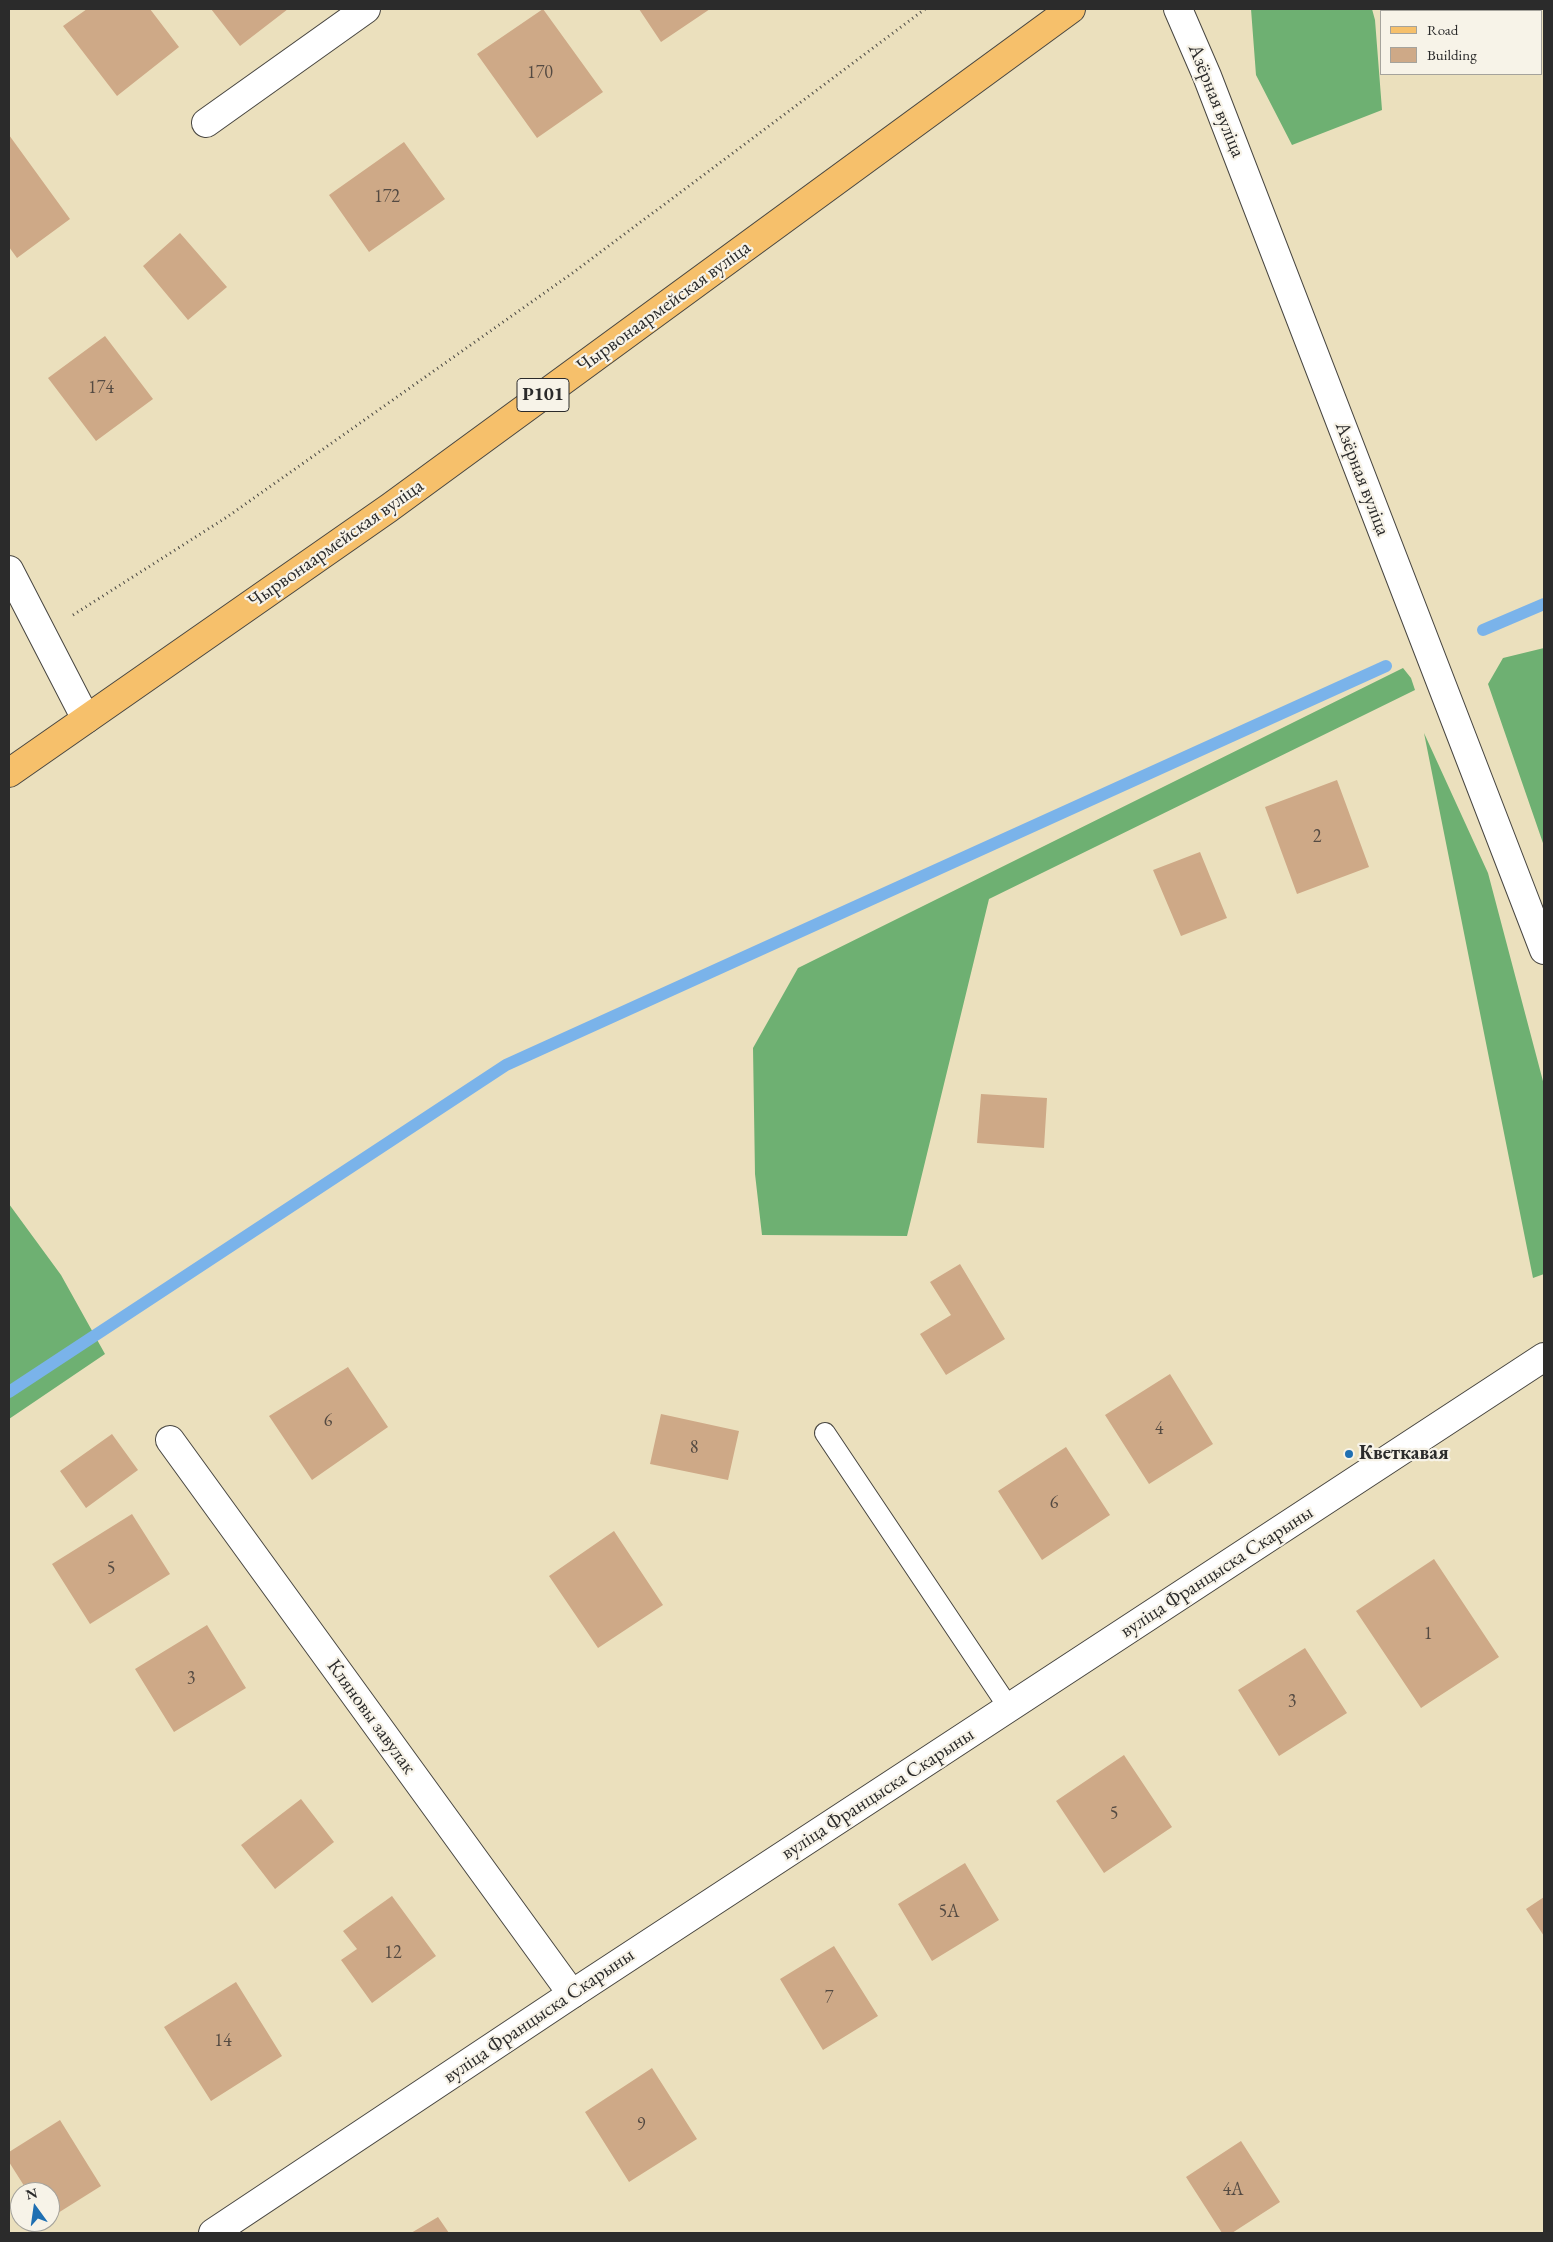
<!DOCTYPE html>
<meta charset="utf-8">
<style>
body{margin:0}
#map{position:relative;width:1553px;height:2242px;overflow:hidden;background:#ebe0bd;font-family:"EB Garamond",serif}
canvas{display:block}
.frame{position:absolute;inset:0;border:10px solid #2b2b2b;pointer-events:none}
.legend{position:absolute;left:1380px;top:10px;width:162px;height:65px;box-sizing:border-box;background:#f7f3e8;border:1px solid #a5a39c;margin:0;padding:6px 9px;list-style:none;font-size:15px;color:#2b2b2b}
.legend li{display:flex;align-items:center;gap:10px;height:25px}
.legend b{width:25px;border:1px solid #a5a39c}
.north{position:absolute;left:10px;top:2182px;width:50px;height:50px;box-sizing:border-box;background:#f7f3e8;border:1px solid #a5a39c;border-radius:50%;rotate:346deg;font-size:14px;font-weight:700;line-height:20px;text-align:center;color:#2b2b2b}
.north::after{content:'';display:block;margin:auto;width:18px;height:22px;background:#1f6fb2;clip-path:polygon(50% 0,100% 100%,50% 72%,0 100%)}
</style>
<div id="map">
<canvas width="1553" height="2242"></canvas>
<div class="frame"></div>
<ul class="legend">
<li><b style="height:6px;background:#f6c06b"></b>Road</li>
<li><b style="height:14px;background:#cea987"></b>Building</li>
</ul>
<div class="north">N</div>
</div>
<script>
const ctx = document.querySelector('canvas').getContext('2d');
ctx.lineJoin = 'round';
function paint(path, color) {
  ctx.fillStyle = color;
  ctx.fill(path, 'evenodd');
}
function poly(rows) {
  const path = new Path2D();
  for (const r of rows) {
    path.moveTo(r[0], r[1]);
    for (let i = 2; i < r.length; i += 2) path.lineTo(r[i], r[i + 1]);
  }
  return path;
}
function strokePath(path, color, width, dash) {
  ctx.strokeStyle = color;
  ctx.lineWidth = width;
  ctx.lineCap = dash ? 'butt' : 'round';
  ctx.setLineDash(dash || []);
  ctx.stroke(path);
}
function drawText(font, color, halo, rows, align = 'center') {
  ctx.font = font + ' "EB Garamond",serif';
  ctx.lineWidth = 4.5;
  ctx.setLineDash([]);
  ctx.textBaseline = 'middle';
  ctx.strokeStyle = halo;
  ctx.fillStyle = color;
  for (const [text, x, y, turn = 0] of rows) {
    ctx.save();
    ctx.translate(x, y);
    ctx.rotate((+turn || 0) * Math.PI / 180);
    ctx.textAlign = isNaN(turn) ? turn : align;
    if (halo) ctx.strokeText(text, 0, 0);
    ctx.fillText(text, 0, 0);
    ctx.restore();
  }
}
paint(poly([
 [1251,9,1372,9,1375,20,1382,110,1292,145,1256,75],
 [1544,648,1544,846,1488,684,1503,658],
 [1403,668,1411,678,1415,690,989,899,907,1236,762,1235,755,1174,753,1048,798,968],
 [1424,733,1488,873,1544,1085,1544,1274,1533,1278],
 [9,1204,61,1275,105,1354,9,1419]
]), '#6eb072');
strokePath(poly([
 [1483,630,1544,604],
 [9,1392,506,1065,1386,666]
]), '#7ab3ea', 12);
paint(poly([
 [87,9,150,9,179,47,117,96,63,26],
 [211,9,288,9,240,46],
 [543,9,603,92,537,138,477,54],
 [639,9,710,9,661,42],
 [9,135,70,219,17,258,9,247],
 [404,142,445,199,369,252,329,195],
 [180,233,227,287,188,320,143,266],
 [105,336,153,399,96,441,48,378],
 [1337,780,1369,867,1297,894,1265,807],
 [1200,852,1227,918,1181,936,1153,870],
 [981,1094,1047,1098,1044,1148,977,1143],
 [960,1264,1005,1339,946,1375,920,1334,951,1315,930,1282],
 [348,1367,388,1427,312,1480,269,1416],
 [1170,1374,1213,1444,1149,1484,1105,1415],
 [661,1414,739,1431,728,1480,650,1464],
 [112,1434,138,1470,86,1508,60,1471],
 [1066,1447,1110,1515,1042,1560,998,1491],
 [132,1514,170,1574,90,1624,52,1564],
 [614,1531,663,1605,598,1648,549,1576],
 [1434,1559,1499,1657,1421,1708,1356,1611],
 [207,1625,246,1688,174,1732,135,1669],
 [1305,1648,1347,1713,1279,1756,1238,1690],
 [1124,1755,1172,1827,1104,1873,1056,1801],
 [301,1799,334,1842,275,1889,241,1845],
 [965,1863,999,1920,932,1961,898,1904],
 [392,1896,436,1956,372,2003,341,1960,357,1949,343,1931],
 [1544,1897,1544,1936,1526,1909],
 [834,1946,878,2016,823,2050,780,1979],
 [236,1982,282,2056,211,2101,164,2027],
 [652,2068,697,2139,629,2182,585,2112],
 [60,2120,101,2186,50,2218,50,2192,28,2192,9,2162,9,2152],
 [1241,2141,1280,2202,1232,2233,1222,2233,1186,2177],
 [438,2217,449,2233,411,2233]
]), '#cea987');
const service = poly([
 [825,1433,1009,1708]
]);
const minor = poly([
 [206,123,366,9],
 [9,570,86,719],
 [170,1440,572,1994]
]);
const tertiary = poly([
 [1178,9,1207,76,1544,950],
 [213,2233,572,1994,1544,1357]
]);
const primary = poly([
 [9,773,389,508,1071,9]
]);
strokePath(service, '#484641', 22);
strokePath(minor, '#484641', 30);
strokePath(tertiary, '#484641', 30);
strokePath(primary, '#484641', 30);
strokePath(poly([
 [73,615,227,517,574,272,925,9]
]), '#484641', 3, [1, 4]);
strokePath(service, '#fff', 20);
strokePath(minor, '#fff', 28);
strokePath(tertiary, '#fff', 28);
strokePath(primary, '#f6c06b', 28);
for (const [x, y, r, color] of [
 [1349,1454,5,"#1f6fb2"]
]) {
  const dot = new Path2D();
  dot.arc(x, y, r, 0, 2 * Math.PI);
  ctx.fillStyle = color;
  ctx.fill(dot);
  strokePath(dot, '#f7f3e8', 2);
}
drawText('18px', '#544a42', null, [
 ["170",540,73],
 ["172",387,197],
 ["174",101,388],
 ["2",1317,837],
 ["6",328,1421],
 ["4",1159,1429],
 ["8",694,1448],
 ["6",1054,1503],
 ["5",111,1569],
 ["1",1428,1634],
 ["3",191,1679],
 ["3",1292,1702],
 ["5",1114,1814],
 ["5А",949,1912],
 ["12",393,1953],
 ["7",829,1998],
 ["14",223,2041],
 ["9",641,2125],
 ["4А",1233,2190]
]);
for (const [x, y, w] of [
 [543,395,52]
]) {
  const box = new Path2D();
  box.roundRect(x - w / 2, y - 16.5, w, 33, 4);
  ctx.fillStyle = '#f7f3e8';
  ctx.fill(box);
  strokePath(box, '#2b2b2b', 1);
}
drawText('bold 19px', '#2b2b2b', null, [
 ["Р101",543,395]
]);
drawText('20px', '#2b2b2b', '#f7f3e8', [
 ["Азёрная вуліца",1216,101,68],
 ["Чырвонаармейская вуліца",664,307,-36],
 ["Азёрная вуліца",1362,479,69],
 ["Чырвонаармейская вуліца",336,544,-35],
 ["вуліца Францыска Скарыны",1217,1572,-33],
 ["Кляновы завулак",371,1717,54],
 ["вуліца Францыска Скарыны",878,1794,-33],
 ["вуліца Францыска Скарыны",539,2016,-34]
]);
drawText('bold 20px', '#2b2b2b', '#f7f3e8', [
 ["Кветкавая",1359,1454]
], 'left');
</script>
